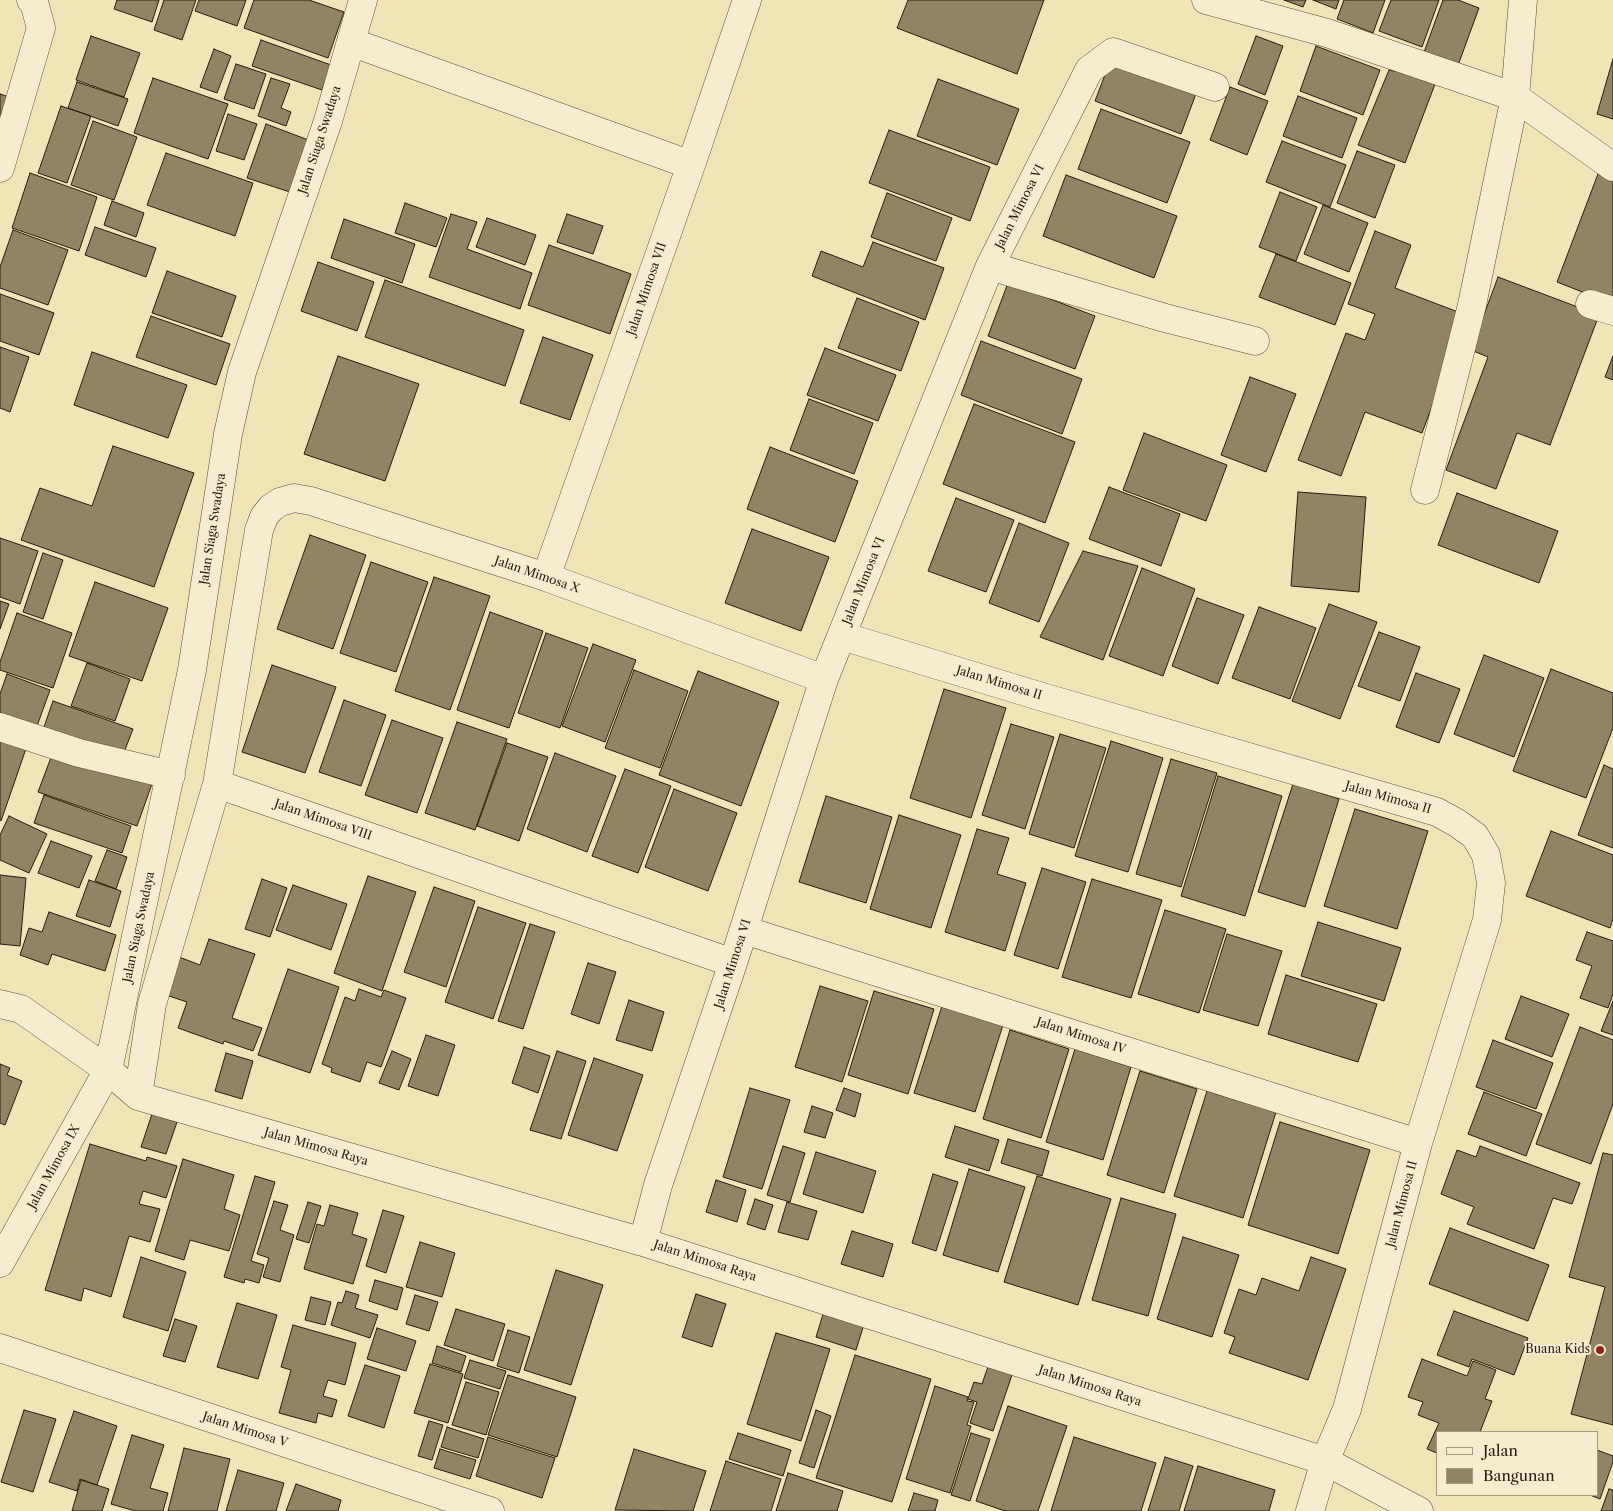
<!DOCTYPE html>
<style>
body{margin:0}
#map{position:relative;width:1613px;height:1511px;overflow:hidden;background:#f1e4b7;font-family:"Libre Caslon Text",serif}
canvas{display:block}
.legend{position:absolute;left:1436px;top:1431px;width:162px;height:65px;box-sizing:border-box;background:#f6edd0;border:1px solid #a59982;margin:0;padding:6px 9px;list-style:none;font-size:15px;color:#2c1a0d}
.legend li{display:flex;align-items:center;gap:10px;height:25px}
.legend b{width:25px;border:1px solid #a59982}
</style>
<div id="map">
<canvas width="1613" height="1511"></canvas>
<ul class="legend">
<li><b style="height:6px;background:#f6edd0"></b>Jalan</li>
<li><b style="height:14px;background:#928365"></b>Bangunan</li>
</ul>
</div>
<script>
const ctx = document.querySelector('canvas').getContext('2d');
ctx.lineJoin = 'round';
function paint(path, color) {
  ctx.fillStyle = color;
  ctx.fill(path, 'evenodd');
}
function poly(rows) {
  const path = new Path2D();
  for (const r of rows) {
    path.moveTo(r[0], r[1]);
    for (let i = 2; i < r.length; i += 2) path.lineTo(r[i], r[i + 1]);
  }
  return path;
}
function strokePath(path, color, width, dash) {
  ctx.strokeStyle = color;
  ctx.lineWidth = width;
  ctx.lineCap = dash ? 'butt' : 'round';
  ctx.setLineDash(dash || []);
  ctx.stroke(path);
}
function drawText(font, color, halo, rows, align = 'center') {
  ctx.font = font + ' "Libre Caslon Text",serif';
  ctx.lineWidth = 4;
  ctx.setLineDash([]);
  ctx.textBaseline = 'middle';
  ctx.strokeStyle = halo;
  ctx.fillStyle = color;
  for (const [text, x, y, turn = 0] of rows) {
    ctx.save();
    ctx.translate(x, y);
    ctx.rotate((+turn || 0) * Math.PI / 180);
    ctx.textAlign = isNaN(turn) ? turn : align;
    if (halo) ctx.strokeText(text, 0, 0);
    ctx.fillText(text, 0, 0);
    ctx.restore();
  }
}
const building = poly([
 [117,0,159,0,152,22,114,9,117,0],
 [164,0,196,0,182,40,154,30,164,0],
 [199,0,246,0,237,26,195,11,199,0],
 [254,0,309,0,344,12,328,58,244,28,254,0],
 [908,0,1044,0,1017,74,897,28,908,0],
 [1284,0,1306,0,1303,7,1284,0],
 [1313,0,1339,0,1336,9,1313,0],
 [1344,0,1385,0,1373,33,1337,19,1344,0],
 [1391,0,1439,0,1422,47,1379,31,1391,0],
 [1443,0,1458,0,1479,8,1457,68,1423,55,1443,0],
 [91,36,140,53,124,97,76,80,91,36],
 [1256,36,1283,46,1265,95,1238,84,1256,36],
 [261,40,331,65,322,90,252,66,261,40],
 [1316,46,1380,70,1363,115,1300,91,1316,46],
 [214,49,231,56,217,93,200,87,214,49],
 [1111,59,1197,91,1181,134,1095,101,1111,59],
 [1613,59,1613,119,1597,114,1613,59],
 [236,64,266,74,254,109,224,99,236,64],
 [1389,70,1437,79,1405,163,1358,145,1389,70],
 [153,78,228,104,208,159,134,133,153,78],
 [271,78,290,84,281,108,291,112,286,126,258,116,271,78],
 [938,79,1019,109,997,165,917,136,938,79],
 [77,82,128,99,118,126,68,108,77,82],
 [1230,87,1268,101,1247,155,1210,140,1230,87],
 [0,94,9,97,0,124,0,94],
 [1298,96,1357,118,1342,158,1283,136,1298,96],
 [61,106,91,116,67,183,38,173,61,106],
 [1101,109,1190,142,1167,203,1078,169,1101,109],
 [228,114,257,124,244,160,216,151,228,114],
 [93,121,137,137,114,200,71,185,93,121],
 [266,124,311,141,293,193,247,178,266,124],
 [889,130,990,167,970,221,869,183,889,130],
 [1282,141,1346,165,1330,207,1266,182,1282,141],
 [1357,151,1395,165,1375,218,1337,203,1357,151],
 [166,153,253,183,235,236,147,205,166,153],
 [30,173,97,197,79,251,12,228,30,173],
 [1598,174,1613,180,1613,304,1557,282,1598,174],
 [1066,175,1177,216,1154,278,1043,236,1066,175],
 [1280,192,1317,207,1296,261,1259,247,1280,192],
 [887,193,952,218,936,261,871,237,887,193],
 [112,201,144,213,136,237,104,225,112,201],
 [405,203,447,218,436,247,395,233,405,203],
 [1323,205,1368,223,1349,272,1304,254,1323,205],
 [451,214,477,222,467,249,532,273,520,309,429,277,451,214],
 [567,214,603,226,593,254,557,242,567,214],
 [487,218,536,235,525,265,476,247,487,218],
 [344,219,415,244,402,283,331,258,344,219],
 [95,227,156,248,146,277,85,255,95,227],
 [13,230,68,250,48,305,0,288,0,267,13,230],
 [1375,231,1411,245,1395,288,1466,315,1422,433,1365,412,1341,476,1298,460,1346,333,1365,340,1375,314,1348,304,1375,231],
 [873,242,944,268,925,320,812,276,821,251,863,267,873,242],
 [549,245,631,274,610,334,528,305,549,245],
 [1276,254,1351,283,1335,325,1259,297,1276,254],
 [318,262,374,282,357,331,301,311,318,262],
 [167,271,236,296,222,337,152,313,167,271],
 [1498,277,1599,315,1550,445,1517,433,1496,489,1446,470,1488,357,1471,350,1498,277],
 [385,280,524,330,505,386,365,337,385,280],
 [1008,283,1095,316,1075,369,988,336,1008,283],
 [0,294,54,313,39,355,0,341,0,294],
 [857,298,919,322,901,371,838,348,857,298],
 [151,316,230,344,216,385,136,357,151,316],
 [543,337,593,355,570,420,520,403,543,337],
 [981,341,1082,379,1062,434,961,395,981,341],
 [0,347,29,357,10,412,0,408,0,347],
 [825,348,896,375,878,421,807,395,825,348],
 [92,352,187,385,168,438,74,405,92,352],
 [338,356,419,384,385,481,304,454,338,356],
 [1613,356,1613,380,1605,377,1613,356],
 [1250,377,1296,394,1266,472,1221,455,1250,377],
 [809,399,873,423,854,474,790,450,809,399],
 [974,404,1075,442,1045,523,943,484,974,404],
 [1144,433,1227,465,1206,521,1123,490,1144,433],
 [113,446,194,473,154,587,21,540,40,488,92,506,113,446],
 [770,447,858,481,835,542,747,509,770,447],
 [1109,487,1180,514,1161,566,1089,539,1109,487],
 [1298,492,1366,497,1359,592,1291,586,1298,492],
 [1457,493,1558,531,1539,583,1438,545,1457,493],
 [956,498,1014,520,986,592,928,571,956,498],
 [1019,523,1069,543,1039,622,989,603,1019,523],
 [752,529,829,557,801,631,725,603,752,529],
 [310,535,366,555,333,649,277,629,310,535],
 [0,538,38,551,20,604,0,597,0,538],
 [1083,551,1138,566,1103,660,1040,637,1083,551],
 [43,553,63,560,43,619,23,612,43,553],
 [371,562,428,582,396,672,340,653,371,562],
 [1142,568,1195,589,1163,676,1109,656,1142,568],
 [434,577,490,596,450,710,395,691,434,577],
 [95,582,168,608,142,681,69,656,95,582],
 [1197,598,1244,615,1218,684,1172,666,1197,598],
 [0,601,9,604,0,629,0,601],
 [1329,604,1377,622,1340,719,1292,701,1329,604],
 [1259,607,1316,628,1290,699,1232,678,1259,607],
 [490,612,543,631,509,728,457,710,490,612],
 [17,613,72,633,53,688,0,670,0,662,17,613],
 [1379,632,1420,647,1400,701,1358,686,1379,632],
 [546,633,588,648,560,728,518,713,546,633],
 [593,644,636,660,605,742,562,726,593,644],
 [1484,655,1544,678,1514,757,1454,734,1484,655],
 [87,663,130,679,115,721,71,706,87,663],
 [272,665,336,687,305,773,242,752,272,665],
 [1551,669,1613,693,1613,728,1586,798,1513,771,1551,669],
 [634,670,688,691,660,768,605,748,634,670],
 [698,671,779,702,741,806,659,775,698,671],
 [1416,673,1460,689,1439,743,1396,727,1416,673],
 [7,674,50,690,37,726,0,713,0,694,7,674],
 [944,689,1006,708,971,818,910,798,944,689],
 [344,700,386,715,361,786,319,772,344,700],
 [53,701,133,729,123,755,44,727,53,701],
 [392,720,443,738,417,813,365,795,392,720],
 [457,722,507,739,475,830,425,813,457,722],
 [1011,724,1054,737,1025,829,982,815,1011,724],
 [0,730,29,740,1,821,0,820,0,730],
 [1060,734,1106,748,1074,848,1029,834,1060,734],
 [1111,741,1163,758,1128,872,1075,856,1111,741],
 [507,743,548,757,519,841,477,826,507,743],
 [55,747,153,781,137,826,38,792,55,747],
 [555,753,616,776,587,852,527,829,555,753],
 [1171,759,1217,773,1181,887,1136,874,1171,759],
 [1604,765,1613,769,1613,848,1578,835,1604,765],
 [625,769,671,786,638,873,592,856,625,769],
 [1218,776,1282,796,1245,916,1181,896,1218,776],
 [1293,784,1339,799,1305,907,1258,892,1293,784],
 [674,789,737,813,708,891,645,867,674,789],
 [44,795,131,826,122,853,34,823,44,795],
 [826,796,892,817,866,903,799,882,826,796],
 [1355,809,1428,831,1397,929,1324,906,1355,809],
 [899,815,961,835,931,928,870,909,899,815],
 [9,816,47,834,29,873,0,860,0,835,9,816],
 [977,829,1009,838,997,874,1026,883,1005,951,945,932,977,829],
 [1551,831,1613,855,1613,919,1610,928,1526,896,1551,831],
 [51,841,92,856,79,888,38,873,51,841],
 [107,850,127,857,116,889,95,881,107,850],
 [1042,868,1086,882,1058,969,1014,955,1042,868],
 [0,875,26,878,20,946,0,944,0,875],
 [368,876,416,892,382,991,334,973,368,876],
 [262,879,287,888,270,937,245,929,262,879],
 [1092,879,1162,900,1131,998,1062,977,1092,879],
 [89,880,121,891,110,927,76,916,89,880],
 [293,885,347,904,331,950,276,930,293,885],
 [434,887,475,901,446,987,404,972,434,887],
 [478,907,526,923,493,1019,445,1002,478,907],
 [1165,910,1226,929,1199,1013,1138,994,1165,910],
 [49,912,116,935,105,971,52,954,48,965,20,955,29,928,42,932,49,912],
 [1318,922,1401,948,1384,1001,1301,976,1318,922],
 [530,924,555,932,523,1029,498,1021,530,924],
 [1587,932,1613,941,1613,994,1608,1008,1580,998,1592,966,1576,960,1587,932],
 [1227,934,1282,951,1258,1026,1203,1010,1227,934],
 [209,939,255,954,232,1018,262,1028,253,1051,224,1041,223,1044,178,1028,187,1002,166,995,179,957,200,965,209,939],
 [588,963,616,972,599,1024,571,1014,588,963],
 [288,969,339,987,310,1073,258,1055,288,969],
 [1286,975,1377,1004,1358,1062,1268,1034,1286,975],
 [820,986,868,1001,842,1082,795,1067,820,986],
 [359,989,381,997,384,990,406,998,381,1067,367,1062,360,1082,331,1072,332,1068,322,1064,345,997,355,1001,359,989],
 [874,991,934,1009,908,1094,848,1075,874,991],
 [1521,996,1569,1014,1552,1057,1505,1039,1521,996],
 [629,1000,664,1012,652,1051,616,1040,629,1000],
 [1613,1001,1613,1035,1601,1031,1613,1001],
 [943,1003,1004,1022,975,1112,914,1093,943,1003],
 [1580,1027,1613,1040,1613,1104,1591,1164,1536,1144,1580,1027],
 [1010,1030,1069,1049,1041,1138,983,1119,1010,1030],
 [426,1035,455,1045,438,1096,408,1086,426,1035],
 [1493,1040,1553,1063,1536,1109,1476,1087,1493,1040],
 [524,1047,550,1056,538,1093,512,1083,524,1047],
 [1075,1049,1131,1067,1103,1160,1046,1142,1075,1049],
 [392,1051,411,1059,399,1090,379,1083,392,1051],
 [557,1051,586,1061,561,1139,530,1130,557,1051],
 [226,1053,253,1061,242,1099,215,1091,226,1053],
 [594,1058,643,1075,617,1151,568,1135,594,1058],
 [0,1064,10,1068,7,1075,22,1081,5,1125,0,1123,0,1064],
 [1140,1071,1197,1089,1164,1193,1107,1175,1140,1071],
 [750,1088,790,1100,762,1189,723,1177,750,1088],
 [844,1088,861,1094,855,1117,836,1110,844,1088],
 [1207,1091,1276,1112,1243,1218,1174,1196,1207,1091],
 [1484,1092,1542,1114,1526,1156,1468,1134,1484,1092],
 [812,1106,833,1113,825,1138,804,1132,812,1106],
 [152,1114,177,1122,166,1154,141,1147,152,1114],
 [1280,1122,1370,1150,1338,1254,1248,1225,1280,1122],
 [955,1126,999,1140,989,1171,945,1157,955,1126],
 [1008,1139,1049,1151,1042,1176,1001,1163,1008,1139],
 [90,1144,146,1161,147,1157,177,1166,166,1198,143,1191,139,1204,160,1209,150,1242,129,1236,111,1297,84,1288,81,1301,45,1290,90,1144],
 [783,1146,805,1153,790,1202,767,1195,783,1146],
 [1480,1146,1580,1183,1572,1204,1553,1198,1534,1249,1467,1224,1474,1207,1441,1194,1457,1150,1476,1157,1480,1146],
 [816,1152,876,1171,863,1213,803,1194,816,1152],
 [1603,1153,1613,1155,1613,1425,1571,1414,1605,1287,1569,1277,1603,1153],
 [183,1159,234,1175,224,1209,240,1215,229,1251,190,1240,184,1260,155,1251,183,1159],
 [969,1169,1025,1187,998,1272,943,1255,969,1169],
 [933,1174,958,1182,936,1251,912,1243,933,1174],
 [255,1176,275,1182,251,1261,264,1265,259,1283,245,1279,244,1283,224,1277,255,1176],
 [1037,1176,1111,1199,1078,1305,1004,1282,1037,1176],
 [716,1180,746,1190,737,1222,706,1212,716,1180],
 [1121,1198,1176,1214,1148,1316,1092,1300,1121,1198],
 [755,1199,773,1205,765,1230,747,1224,755,1199],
 [274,1201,288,1205,280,1230,294,1235,280,1282,263,1277,269,1258,257,1254,274,1201],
 [308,1202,321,1206,309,1243,296,1239,308,1202],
 [787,1202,817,1211,808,1240,778,1232,787,1202],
 [330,1205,358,1213,352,1234,367,1239,353,1284,304,1269,317,1224,324,1226,330,1205],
 [383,1210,404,1216,386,1273,366,1266,383,1210],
 [1450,1228,1549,1265,1528,1321,1429,1284,1450,1228],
 [852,1231,893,1244,883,1277,841,1264,852,1231],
 [1183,1237,1239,1255,1212,1337,1157,1319,1183,1237],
 [420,1242,455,1253,442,1297,406,1287,420,1242],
 [141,1257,186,1272,168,1331,123,1317,141,1257],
 [1311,1257,1346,1269,1308,1380,1229,1353,1235,1337,1224,1333,1239,1289,1256,1295,1262,1278,1299,1291,1311,1257],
 [556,1270,603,1285,571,1385,524,1370,556,1270],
 [375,1280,403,1288,397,1310,369,1301,375,1280],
 [346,1291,359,1295,355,1308,378,1315,370,1338,331,1325,338,1302,342,1303,346,1291],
 [696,1294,726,1304,712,1347,682,1337,696,1294],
 [415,1295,438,1302,429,1331,406,1324,415,1295],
 [311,1297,331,1302,325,1325,305,1320,311,1297],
 [237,1303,277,1315,258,1379,217,1367,237,1303],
 [825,1308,865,1321,856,1350,816,1337,825,1308],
 [456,1309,505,1324,493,1361,444,1345,456,1309],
 [1454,1311,1528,1338,1514,1375,1472,1359,1469,1367,1437,1355,1454,1311],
 [175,1319,197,1326,185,1362,163,1356,175,1319],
 [293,1325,356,1343,345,1385,328,1380,323,1396,337,1400,332,1417,318,1413,316,1423,279,1413,291,1370,281,1367,293,1325],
 [377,1328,416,1341,406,1371,367,1359,377,1328],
 [508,1330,530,1337,519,1373,497,1366,508,1330],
 [776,1333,830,1349,801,1441,747,1424,776,1333],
 [437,1346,466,1356,461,1372,432,1363,437,1346],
 [855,1355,931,1379,892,1502,816,1478,855,1355],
 [991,1358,1015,1366,993,1431,970,1423,977,1402,968,1399,974,1382,982,1384,991,1358],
 [1422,1359,1467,1376,1473,1361,1496,1370,1485,1399,1492,1401,1480,1432,1437,1432,1437,1453,1427,1449,1439,1423,1418,1415,1423,1402,1408,1397,1422,1359],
 [470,1360,506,1371,500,1389,464,1378,470,1360],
 [430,1364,463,1374,448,1423,414,1413,430,1364],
 [365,1365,400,1376,384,1428,348,1416,365,1365],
 [508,1375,576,1397,557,1457,488,1435,508,1375],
 [466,1382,499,1392,486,1435,452,1425,466,1382],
 [935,1386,968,1397,967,1401,974,1402,967,1425,971,1426,950,1493,906,1479,935,1386],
 [1008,1406,1067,1426,1038,1511,1005,1511,976,1501,1008,1406],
 [24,1410,56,1419,33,1492,1,1482,24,1410],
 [816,1410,831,1416,814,1468,799,1463,816,1410],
 [74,1411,117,1426,97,1485,80,1479,77,1491,49,1482,74,1411],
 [429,1421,443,1425,432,1460,418,1456,429,1421],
 [447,1427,484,1439,478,1458,441,1447,447,1427],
 [738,1433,791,1450,783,1476,729,1459,738,1433],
 [971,1433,990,1439,970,1501,951,1495,971,1433],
 [132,1435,164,1445,150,1488,168,1493,163,1511,135,1511,111,1504,132,1435],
 [488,1437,555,1458,542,1498,476,1476,488,1437],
 [1074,1437,1156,1463,1141,1511,1051,1511,1074,1437],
 [184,1448,230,1459,217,1511,168,1511,184,1448],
 [440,1449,476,1460,470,1479,434,1468,440,1449],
 [634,1449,706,1471,693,1511,615,1510,634,1449],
 [1597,1450,1613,1456,1613,1462,1600,1499,1590,1495,1597,1495,1597,1450],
 [1165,1457,1193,1466,1179,1511,1148,1511,1165,1457],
 [726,1461,781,1479,771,1511,710,1511,726,1461],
 [1198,1466,1275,1490,1269,1511,1184,1511,1198,1466],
 [238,1470,284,1483,276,1511,226,1511,238,1470],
 [788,1473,843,1491,837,1511,776,1511,788,1473],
 [81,1480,109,1489,102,1511,72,1511,81,1480],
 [296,1484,341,1500,338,1511,286,1511,296,1484],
 [1609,1489,1613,1490,1613,1511,1601,1511,1609,1489],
 [914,1493,938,1500,935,1511,908,1511,914,1493]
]);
paint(building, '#928365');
strokePath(building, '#2c1a0d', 1);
const street = poly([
 [1206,0,1327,33,1515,97,1613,167],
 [351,42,691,165],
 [0,168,41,28,34,2,31,0],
 [990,266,1165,318,1255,341],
 [1590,304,1613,311],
 [1425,490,1472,305,1515,97,1523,0],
 [546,577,691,165,747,0],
 [842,636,1039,696,1437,812,1457,823,1475,836,1486,855,1491,883,1487,920,1418,1143,1347,1409,1325,1461,1310,1511],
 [0,727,79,753,171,775],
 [217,784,733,963],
 [744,930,1418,1143],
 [0,1004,21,1009,108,1070,138,1096,643,1242,1325,1461,1419,1511],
 [138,1096,152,1004,217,784,259,530,264,517,271,508,280,502,294,498,311,501,546,577,824,679],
 [643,1242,658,1185,733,963,824,679,990,266,1089,70,1113,52,1215,87],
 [0,1263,108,1070,192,670,228,434,242,372,328,121,363,0],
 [0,1348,490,1511]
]);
strokePath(street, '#5d4c38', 29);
strokePath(street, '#f6edd0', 28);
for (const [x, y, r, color] of [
 [1600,1350,5,"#8f2418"]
]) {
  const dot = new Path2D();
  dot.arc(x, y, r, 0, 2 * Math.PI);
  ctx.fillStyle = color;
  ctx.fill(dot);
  strokePath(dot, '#f6edd0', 2);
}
drawText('12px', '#2c1a0d', '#f6edd0', [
 ["Jalan Siaga Swadaya",320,140,-72],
 ["Jalan Mimosa VI",1020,207,-63],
 ["Jalan Mimosa VII",647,289,-71],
 ["Jalan Siaga Swadaya",213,529,-81],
 ["Jalan Mimosa X",537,575,19],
 ["Jalan Mimosa VI",864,581,-68],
 ["Jalan Mimosa II",999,683,17],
 ["Jalan Mimosa II",1388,798,16],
 ["Jalan Mimosa VIII",323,820,19],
 ["Jalan Siaga Swadaya",139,927,-78],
 ["Jalan Mimosa VI",733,964,-72],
 ["Jalan Mimosa IV",1081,1036,18],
 ["Jalan Mimosa Raya",316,1147,16],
 ["Jalan Mimosa IX",54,1167,-61],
 ["Jalan Mimosa II",1402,1204,-75],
 ["Jalan Mimosa Raya",705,1261,18],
 ["Jalan Mimosa Raya",1090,1386,18],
 ["Jalan Mimosa V",245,1430,18]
]);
drawText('12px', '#2c1a0d', '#f6edd0', [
 ["Buana Kids",1590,1350]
], 'right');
</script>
